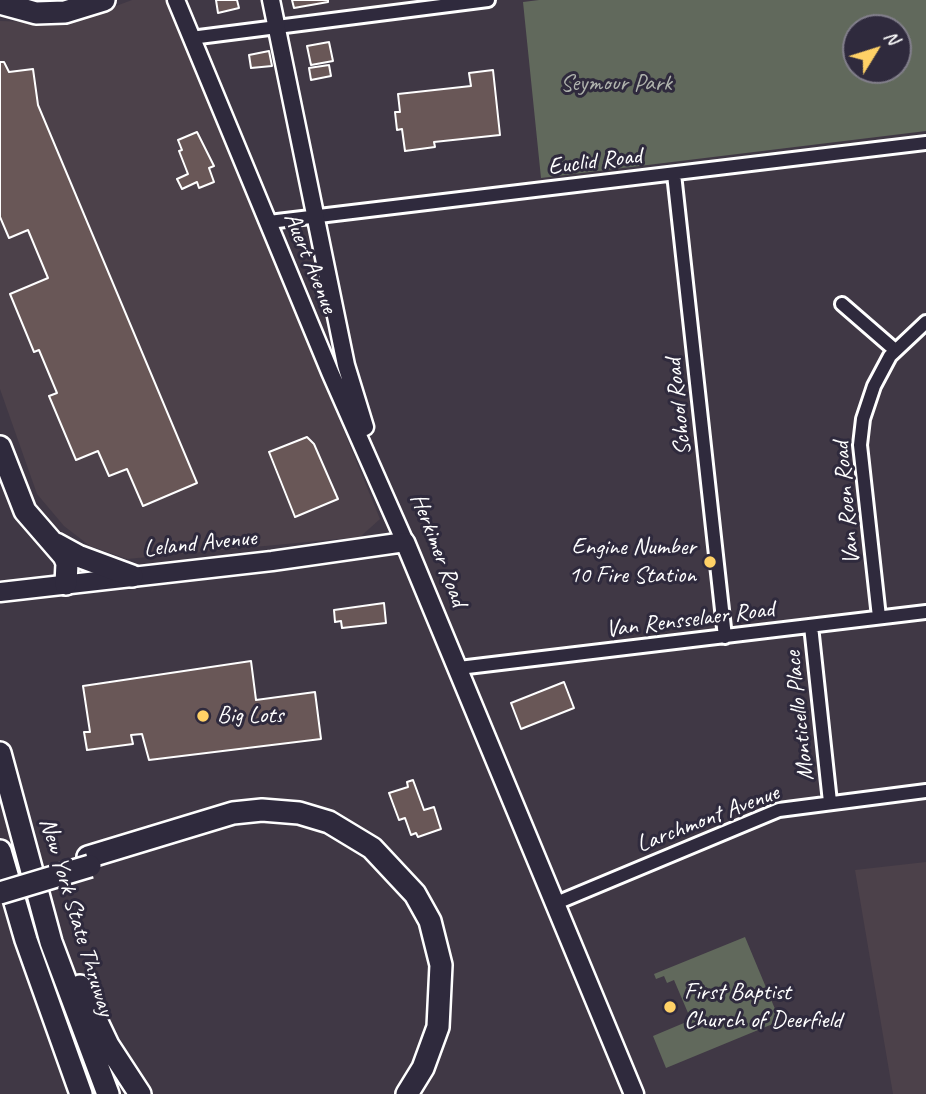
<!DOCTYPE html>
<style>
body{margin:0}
#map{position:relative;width:926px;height:1094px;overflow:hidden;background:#403845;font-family:Caveat,sans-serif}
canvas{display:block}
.north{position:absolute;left:842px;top:14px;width:70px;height:70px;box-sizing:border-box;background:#2f2a3d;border:2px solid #827f8b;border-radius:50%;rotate:52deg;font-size:19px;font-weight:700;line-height:28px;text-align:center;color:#fff}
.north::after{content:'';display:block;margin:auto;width:24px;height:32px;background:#ffd166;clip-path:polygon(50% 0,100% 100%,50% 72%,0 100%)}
</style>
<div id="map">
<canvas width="926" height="1094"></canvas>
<div class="north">N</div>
</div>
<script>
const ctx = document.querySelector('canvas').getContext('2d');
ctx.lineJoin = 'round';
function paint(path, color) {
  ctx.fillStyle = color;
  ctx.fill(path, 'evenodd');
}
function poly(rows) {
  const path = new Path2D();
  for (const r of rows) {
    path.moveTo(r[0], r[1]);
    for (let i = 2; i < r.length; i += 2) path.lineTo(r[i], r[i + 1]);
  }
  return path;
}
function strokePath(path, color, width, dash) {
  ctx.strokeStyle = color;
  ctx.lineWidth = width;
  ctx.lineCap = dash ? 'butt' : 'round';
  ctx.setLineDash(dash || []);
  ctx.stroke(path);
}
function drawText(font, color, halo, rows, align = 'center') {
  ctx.font = font + ' Caveat,sans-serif';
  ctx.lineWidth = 6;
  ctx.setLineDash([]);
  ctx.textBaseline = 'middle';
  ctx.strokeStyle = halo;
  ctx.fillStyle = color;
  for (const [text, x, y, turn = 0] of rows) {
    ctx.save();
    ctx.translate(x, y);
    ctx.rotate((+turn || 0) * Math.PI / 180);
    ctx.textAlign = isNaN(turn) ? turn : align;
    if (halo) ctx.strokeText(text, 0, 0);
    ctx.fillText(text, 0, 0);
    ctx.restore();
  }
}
paint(poly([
 [132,0,167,0,380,519,360,537,127,559,90,546,64,526,37,494,0,389,0,21,71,23],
 [926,862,926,1094,893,1094,855,870]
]), '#4c414a');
paint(poly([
 [539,0,926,0,926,131,541,178,523,2],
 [856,28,898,28,898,70,856,70],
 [745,937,780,1021,666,1068,653,1036,691,1020,674,980,667,983,664,976,656,979,654,974]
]), '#61695c');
const building = poly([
 [216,0,237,0,239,8,218,13,216,0],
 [292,0,328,0,328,2,294,8,292,0],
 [329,42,333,61,311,65,307,46,329,42],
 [269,51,272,66,251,68,249,55,269,51],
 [0,62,4,62,9,72,33,69,38,105,197,483,143,506,127,469,109,476,98,451,76,460,49,396,57,393,39,350,34,352,10,294,48,278,28,230,9,238,0,217,0,62],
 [329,65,331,76,311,80,309,68,329,65],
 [493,70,500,135,434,142,435,147,405,151,402,129,397,130,395,112,400,112,398,94,471,86,469,73,493,70],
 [197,132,214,166,209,168,214,182,199,188,197,182,182,189,177,179,188,174,179,151,182,150,178,140,197,132],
 [307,437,314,444,338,499,295,517,269,452,307,437],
 [384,603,386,623,342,628,341,621,335,622,334,610,384,603],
 [251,661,256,700,315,692,321,739,149,760,142,734,131,735,133,744,87,750,84,732,90,732,83,686,251,661],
 [564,682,574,708,521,729,511,703,564,682],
 [413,780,424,810,434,807,441,829,418,837,416,833,411,835,405,818,399,820,389,793,408,787,407,782,413,780]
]);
paint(building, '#695757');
strokePath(building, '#fff', 2);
const street = poly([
 [191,38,488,0],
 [674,174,725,637],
 [269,222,926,143],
 [842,304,895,350],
 [879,617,860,445,863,419,874,386,890,356,926,322],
 [811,626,830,802],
 [459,668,926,612],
 [554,904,779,810,926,791]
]);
const secondary = poly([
 [176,0,330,372,405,542],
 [271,0,346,365,365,427]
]);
const primary = poly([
 [0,592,272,561,405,542,634,1094]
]);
const highway = poly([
 [0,3,36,13,65,12,104,0],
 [0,447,25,511,64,556,67,563,66,584],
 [56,544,78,556,132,576],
 [0,753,51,942,108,1094],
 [0,851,26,940,81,1094],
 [88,857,233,813,262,810,299,813,329,822,372,848,415,894,430,921,441,965,438,1027,423,1068,407,1094],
 [80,986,108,1045,140,1094]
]);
strokePath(street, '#fff', 18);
strokePath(secondary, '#fff', 21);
strokePath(primary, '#fff', 23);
strokePath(highway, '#fff', 26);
strokePath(street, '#2f2a3d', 12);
strokePath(secondary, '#2f2a3d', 16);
strokePath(primary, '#2f2a3d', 18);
strokePath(highway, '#2f2a3d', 21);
const highwayBridge = poly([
 [0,893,90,866]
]);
strokePath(highwayBridge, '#fff', 26, []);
strokePath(highwayBridge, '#2f2a3d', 21);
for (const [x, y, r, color] of [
 [710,562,7,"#ffd166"],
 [203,716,7,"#ffd166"],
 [670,1007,7,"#ffd166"]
]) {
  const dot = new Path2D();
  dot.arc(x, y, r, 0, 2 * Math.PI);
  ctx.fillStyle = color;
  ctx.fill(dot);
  strokePath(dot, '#2f2a3d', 2.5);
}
drawText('24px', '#b0b4ae', '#2f2a3d', [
 ["Seymour Park",616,84]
]);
drawText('24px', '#fff', '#2f2a3d', [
 ["Euclid Road",595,162,-7],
 ["Auert Avenue",310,263,68],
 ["School Road",679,407,-96],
 ["Van Roen Road",847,503,-95],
 ["Leland Avenue",200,544,-6],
 ["Herkimer Road",438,550,69],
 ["Van Rensselaer Road",690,620,-7],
 ["Monticello Place",800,716,-96],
 ["Larchmont Avenue",708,819,-21],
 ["New York State Thruway",76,917,73]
]);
drawText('24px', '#fff', '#2f2a3d', [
 ["Engine Number",696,548,"right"],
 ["10 Fire Station",696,576,"right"],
 ["Big Lots",217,716],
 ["First Baptist",684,993],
 ["Church of Deerfield",684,1021]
], 'left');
</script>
